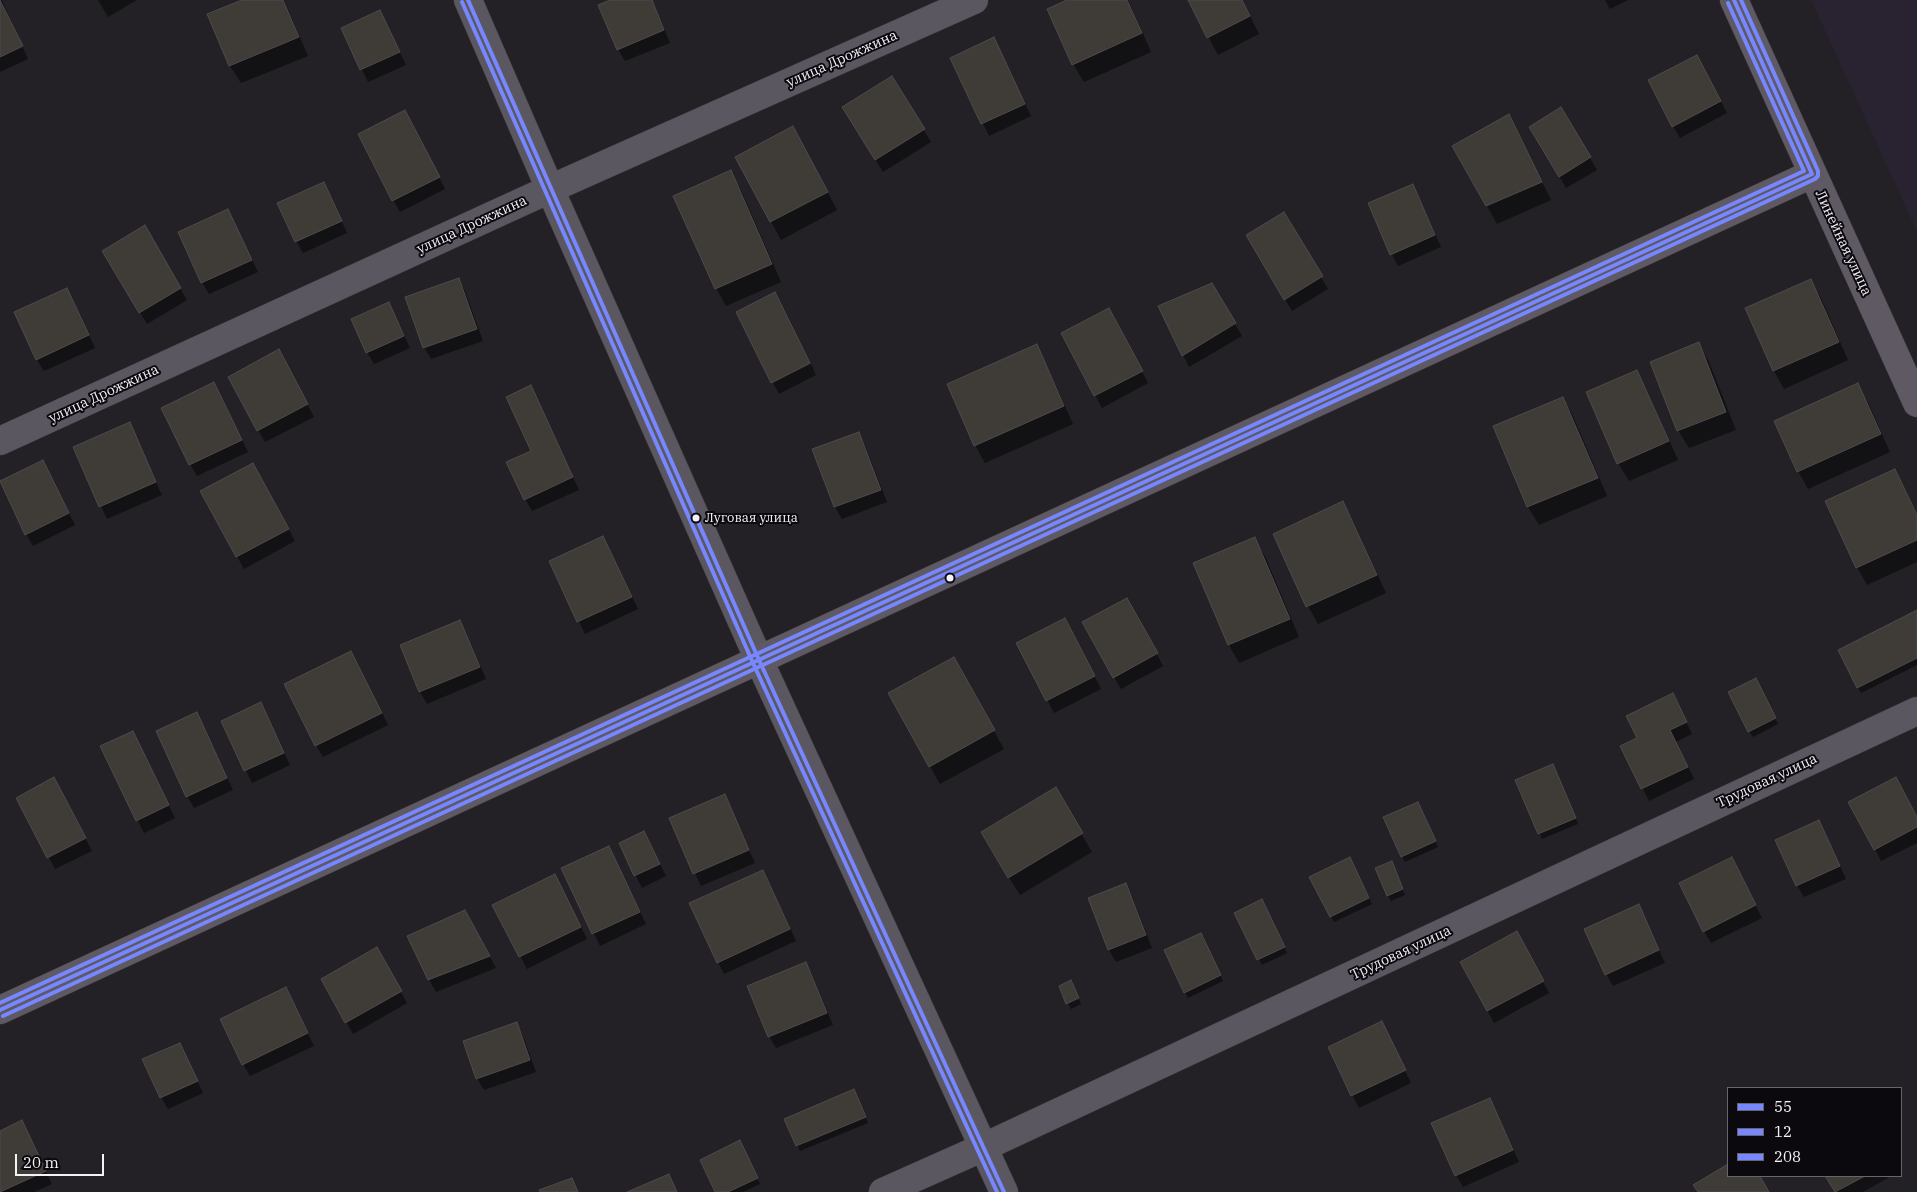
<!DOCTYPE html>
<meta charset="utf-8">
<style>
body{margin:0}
#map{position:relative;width:1917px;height:1192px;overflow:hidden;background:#232026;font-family:"IBM Plex Serif",serif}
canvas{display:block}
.legend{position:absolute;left:1727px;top:1087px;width:175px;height:90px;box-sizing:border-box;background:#0b090d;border:1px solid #68666b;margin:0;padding:6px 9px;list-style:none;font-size:15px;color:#f4f1f8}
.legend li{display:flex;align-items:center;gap:10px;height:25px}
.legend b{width:25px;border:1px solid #68666b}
.scale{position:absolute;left:15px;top:1154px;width:89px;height:22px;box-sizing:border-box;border:2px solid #f4f1f8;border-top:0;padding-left:6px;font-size:15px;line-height:18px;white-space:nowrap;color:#f4f1f8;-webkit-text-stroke:4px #0b090d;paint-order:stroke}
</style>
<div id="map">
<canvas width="1917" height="1192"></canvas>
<ul class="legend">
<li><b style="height:6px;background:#7687ff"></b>55</li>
<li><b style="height:6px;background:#7687ff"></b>12</li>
<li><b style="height:6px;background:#7687ff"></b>208</li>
</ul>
<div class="scale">20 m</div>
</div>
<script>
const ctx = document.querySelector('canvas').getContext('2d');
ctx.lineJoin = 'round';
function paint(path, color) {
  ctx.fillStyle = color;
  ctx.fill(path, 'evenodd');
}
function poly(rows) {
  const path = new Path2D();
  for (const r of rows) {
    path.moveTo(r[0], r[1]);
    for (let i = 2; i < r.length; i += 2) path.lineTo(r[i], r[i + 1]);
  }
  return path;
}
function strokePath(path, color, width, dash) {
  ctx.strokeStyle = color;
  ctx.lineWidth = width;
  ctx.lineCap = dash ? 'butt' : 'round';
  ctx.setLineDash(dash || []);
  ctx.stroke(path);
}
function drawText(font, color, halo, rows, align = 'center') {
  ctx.font = font + ' "IBM Plex Serif",serif';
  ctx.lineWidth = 4;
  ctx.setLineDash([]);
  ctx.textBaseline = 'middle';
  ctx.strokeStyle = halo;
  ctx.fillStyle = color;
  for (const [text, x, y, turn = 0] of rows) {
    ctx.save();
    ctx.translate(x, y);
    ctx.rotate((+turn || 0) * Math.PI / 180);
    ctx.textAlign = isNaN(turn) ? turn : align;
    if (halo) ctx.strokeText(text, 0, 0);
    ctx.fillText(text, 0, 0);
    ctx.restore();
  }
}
paint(poly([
 [1811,0,1917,0,1917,232]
]), '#292230');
paint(poly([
 [0,0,2,0,28,59,0,72],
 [98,0,137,0,108,17],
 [245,0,284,0,308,56,241,83,230,66,209,15],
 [613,0,652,0,670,43,625,61,618,49],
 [1070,0,1128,0,1151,52,1084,82,1073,64],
 [1189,0,1242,0,1259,34,1218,55],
 [1605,0,1628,0,1610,9],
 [380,11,406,65,368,82,342,28],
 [994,39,1031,116,989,136,952,58],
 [1703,68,1727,113,1680,138,1673,126],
 [892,77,931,142,883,172,850,119],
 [1561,109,1597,170,1566,188,1531,127],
 [1509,116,1551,200,1497,224,1454,147],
 [412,123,445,189,400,212,393,200],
 [803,146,837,210,781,240,736,157],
 [730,172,741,190,781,282,726,306,716,288],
 [1413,185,1441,247,1398,266,1392,254],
 [330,195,347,233,303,253,296,241],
 [228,210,258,272,209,294,202,282],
 [1284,214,1328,289,1292,311,1247,235],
 [144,227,187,300,147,324,104,251],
 [459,279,465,291,483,341,431,359,424,347],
 [1811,280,1821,298,1848,360,1784,389,1774,371],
 [1211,285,1242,336,1189,367,1160,307],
 [67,289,95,348,44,371,37,360],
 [389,303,410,348,374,364,367,352],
 [1115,321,1148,383,1102,408,1063,334],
 [1699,344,1709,362,1736,430,1689,448,1678,430,1651,363],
 [1036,346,1046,364,1073,424,985,463,975,445],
 [285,363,314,417,265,442,258,430],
 [811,364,816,375,779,394,773,383],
 [1636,371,1646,389,1678,460,1629,481,1618,463],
 [214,384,248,452,197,476,190,464],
 [1857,385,1868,402,1890,452,1808,489,1798,471],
 [531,387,579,490,532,511,525,499,533,451],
 [1563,398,1573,416,1607,496,1539,525,1528,507,1495,427],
 [129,424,162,495,107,519,74,448],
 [858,433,865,445,887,502,842,519,835,507,814,450],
 [43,462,75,525,33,546,26,534],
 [1895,470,1917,514,1917,562,1867,585,1857,567],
 [260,476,295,541,244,569,202,492],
 [1343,503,1353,521,1386,593,1318,624,1308,606],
 [603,537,638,609,585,634,550,561],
 [1254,538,1265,556,1299,637,1239,663,1229,645,1194,564],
 [1134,611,1163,666,1121,689,1114,677],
 [1917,612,1917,665,1861,693,1839,651],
 [460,622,466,633,486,679,427,704,420,692,401,646],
 [1072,632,1101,689,1054,713,1018,644],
 [358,664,388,725,323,757,316,745],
 [963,676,1004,749,940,784,930,766],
 [1759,685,1778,724,1753,737,1749,731],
 [260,704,290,765,252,783,223,721],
 [1679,707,1692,734,1676,742,1694,779,1649,801,1622,747,1639,738],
 [196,713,233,790,194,808,187,796],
 [133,732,175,818,144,833,102,747],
 [1556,771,1578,824,1542,839,1517,781],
 [1055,789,1092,852,1020,895,992,851],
 [61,791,92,851,55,869,17,798],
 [724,796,755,863,701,886,670,819],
 [1420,809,1438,847,1405,862,1402,856],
 [1917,819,1917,843,1881,861,1875,849],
 [1819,822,1846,879,1804,897,1797,885],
 [644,833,666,876,642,888,620,844],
 [609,848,646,924,600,946,563,869],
 [1352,864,1372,904,1334,922,1311,878],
 [1394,868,1405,895,1391,901,1388,896],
 [1738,871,1762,918,1711,943,1704,931],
 [769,883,796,941,724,974,718,962],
 [1125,884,1132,896,1152,948,1116,962,1109,950,1089,898],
 [561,887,587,939,527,969,494,905],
 [1265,906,1287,953,1262,965,1236,914],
 [1638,906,1665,963,1613,986,1606,974],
 [471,923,496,968,436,992,429,980],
 [1204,940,1223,981,1188,998,1185,992],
 [1523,945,1549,993,1494,1023,1462,962],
 [376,949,407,1003,353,1034,322,979],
 [805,964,812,976,833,1025,776,1048,769,1036],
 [1074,987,1081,1004,1071,1009,1068,1003],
 [292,1001,314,1046,250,1076,243,1064],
 [517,1024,523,1036,536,1072,484,1090,477,1078],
 [1388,1035,1411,1083,1359,1108,1329,1048],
 [180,1044,203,1093,168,1109,161,1097],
 [857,1096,868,1123,800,1151,786,1119],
 [1490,1099,1519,1162,1463,1187,1456,1175],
 [22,1122,52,1184,34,1192,0,1192,0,1132],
 [743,1147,760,1184,743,1192,717,1192],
 [1826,1176,1887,1176,1888,1178,1863,1192,1835,1192]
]), '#0007');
const building = poly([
 [0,0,23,46,0,57,0,0],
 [242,0,283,0,299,37,229,66,207,14,242,0],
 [610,0,652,0,664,30,617,50,598,5,610,0],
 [1067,0,1127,0,1142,33,1072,65,1047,9,1067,0],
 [1188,0,1242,0,1250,16,1207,38,1188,0],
 [380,10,400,52,360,70,341,28,380,10],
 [994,37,1025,104,981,124,950,58,994,37],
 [1697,55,1721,101,1672,127,1648,80,1697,55],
 [892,76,925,129,875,160,842,107,892,76],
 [1561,107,1591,157,1559,177,1529,127,1561,107],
 [405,110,440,177,392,201,358,134,405,110],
 [1509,114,1542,182,1486,206,1452,146,1509,114],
 [793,126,828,192,770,222,735,157,793,126],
 [731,170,772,264,715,289,673,196,731,170],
 [324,182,342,221,295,242,277,203,324,182],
 [1413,184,1435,235,1390,255,1368,203,1413,184],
 [228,209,252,260,201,283,178,232,228,209],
 [1284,212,1323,276,1284,300,1246,235,1284,212],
 [145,225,181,288,139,313,102,251,145,225],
 [459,278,477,329,423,348,405,297,459,278],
 [1811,279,1839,342,1773,371,1745,308,1811,279],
 [1212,283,1236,323,1182,356,1158,306,1212,283],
 [67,288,89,335,36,360,14,312,67,288],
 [775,292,810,363,771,383,736,312,775,292],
 [389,302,404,336,366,353,351,319,389,302],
 [1109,308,1143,371,1094,396,1061,333,1109,308],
 [1699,342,1726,412,1677,431,1650,362,1699,342],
 [1037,344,1064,406,974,446,947,384,1037,344],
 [279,349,308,404,257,431,228,377,279,349],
 [1637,370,1669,441,1617,464,1586,392,1637,370],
 [214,382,242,440,189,465,161,408,214,382],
 [1858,383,1881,434,1797,472,1774,421,1858,383],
 [531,385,573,477,524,500,506,462,531,451,506,397,531,385],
 [1563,397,1598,478,1527,507,1493,426,1563,397],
 [130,422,156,482,99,507,73,447,130,422],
 [859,432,881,490,834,507,812,449,859,432],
 [43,460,69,513,25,535,0,481,43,460],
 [253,463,289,529,236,557,200,491,253,463],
 [1895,469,1917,515,1917,540,1856,568,1825,501,1895,469],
 [1343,501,1377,575,1306,607,1273,534,1343,501],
 [603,536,632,597,577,622,549,561,603,536],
 [1255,537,1290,619,1228,645,1193,563,1255,537],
 [1127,598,1158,653,1113,678,1082,622,1127,598],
 [1917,610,1917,658,1857,688,1838,650,1917,610],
 [1065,618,1095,676,1046,701,1016,643,1065,618],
 [460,620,480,667,419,692,400,645,460,620],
 [351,651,382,713,315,746,284,684,351,651],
 [954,657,995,730,929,767,888,693,954,657],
 [1756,678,1776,718,1748,732,1728,692,1756,678],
 [1673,693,1687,722,1670,730,1688,767,1641,789,1620,746,1637,738,1626,716,1673,693],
 [261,702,284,753,244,771,221,721,261,702],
 [197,712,227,778,186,797,156,731,197,712],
 [133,731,169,805,136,821,100,746,133,731],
 [1553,764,1576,818,1538,834,1515,780,1553,764],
 [54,777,86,838,47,858,16,798,54,777],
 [1896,777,1917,817,1917,827,1874,850,1848,802,1896,777],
 [1056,787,1083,833,1008,878,981,832,1056,787],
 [725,794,749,850,693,874,669,818,725,794],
 [1418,802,1436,841,1401,857,1383,817,1418,802],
 [1819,820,1840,866,1796,886,1775,840,1819,820],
 [644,831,660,864,634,876,619,843,644,831],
 [609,846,640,912,592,934,561,868,609,846],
 [1350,857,1369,898,1330,917,1309,877,1350,857],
 [1732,857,1756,905,1703,932,1679,883,1732,857],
 [1392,861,1403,889,1387,896,1375,868,1392,861],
 [763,870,790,929,717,963,689,903,763,870],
 [555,874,581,927,519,957,492,905,555,874],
 [1126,883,1146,935,1108,950,1088,898,1126,883],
 [1262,899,1285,947,1257,960,1234,913,1262,899],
 [1639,904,1659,950,1605,975,1584,929,1639,904],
 [465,910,490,956,428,980,407,936,465,910],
 [1517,931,1544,981,1487,1011,1460,962,1517,931],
 [1201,933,1221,975,1184,993,1164,950,1201,933],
 [377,947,402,991,345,1023,321,979,377,947],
 [806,962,827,1013,768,1037,747,986,806,962],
 [1071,980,1079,998,1066,1004,1059,986,1071,980],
 [286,987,308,1033,242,1065,220,1019,286,987],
 [1382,1021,1406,1070,1351,1096,1328,1047,1382,1021],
 [517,1022,530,1060,476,1079,463,1041,517,1022],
 [180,1043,198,1081,160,1098,142,1059,180,1043],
 [854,1089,866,1117,796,1146,784,1119,854,1089],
 [1490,1098,1513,1150,1455,1176,1431,1123,1490,1098],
 [22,1120,46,1171,0,1192,0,1131,22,1120],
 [740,1140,758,1178,728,1192,715,1192,700,1160,740,1140],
 [1728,1164,1728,1176,1760,1176,1769,1192,1698,1192,1693,1185,1728,1164],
 [669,1174,677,1192,627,1192,669,1174],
 [1825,1176,1865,1176,1835,1192,1825,1176],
 [572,1178,578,1192,540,1192,539,1190,572,1178]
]);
paint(building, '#3f3b36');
strokePath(building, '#4e4b4d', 1);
const street = poly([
 [468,0,550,189,759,660,1004,1192],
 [0,441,550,189,974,0],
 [883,1192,984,1147,1917,711]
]);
const secondary = poly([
 [1734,0,1917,403],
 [0,1010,1812,174]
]);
strokePath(street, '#3c3a3e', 29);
strokePath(secondary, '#3c3a3e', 29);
strokePath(street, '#5b5760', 28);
strokePath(secondary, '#5e5963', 28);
strokePath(poly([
 [0,1010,1812,174,1734,0]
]), '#7687ff', 4);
strokePath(poly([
 [3,1016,1815,179,1818,176,1818,171,1741,0]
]), '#7687ff', 4);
strokePath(poly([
 [0,1003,1804,171,1728,3]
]), '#7687ff', 4);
strokePath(poly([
 [468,0,759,660,1004,1192]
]), '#7687ff', 4);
strokePath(poly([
 [462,2,753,663,997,1192]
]), '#7687ff', 4);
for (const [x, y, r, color] of [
 [696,518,4.5,"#f4f1f8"],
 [950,578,4.5,"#f4f1f8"]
]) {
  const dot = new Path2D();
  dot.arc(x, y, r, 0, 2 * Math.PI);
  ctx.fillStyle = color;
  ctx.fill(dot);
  strokePath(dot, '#0b090d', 2);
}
drawText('13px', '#f4f1f8', '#0b090d', [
 ["Луговая улица",705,518]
], 'left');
drawText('14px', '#f4f1f8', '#0b090d', [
 ["улица Дрожжина",842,59,-24],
 ["улица Дрожжина",472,225,-25],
 ["Линейная улица",1843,243,65],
 ["улица Дрожжина",104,394,-25],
 ["Трудовая улица",1767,781,-25],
 ["Трудовая улица",1401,953,-25]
]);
</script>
